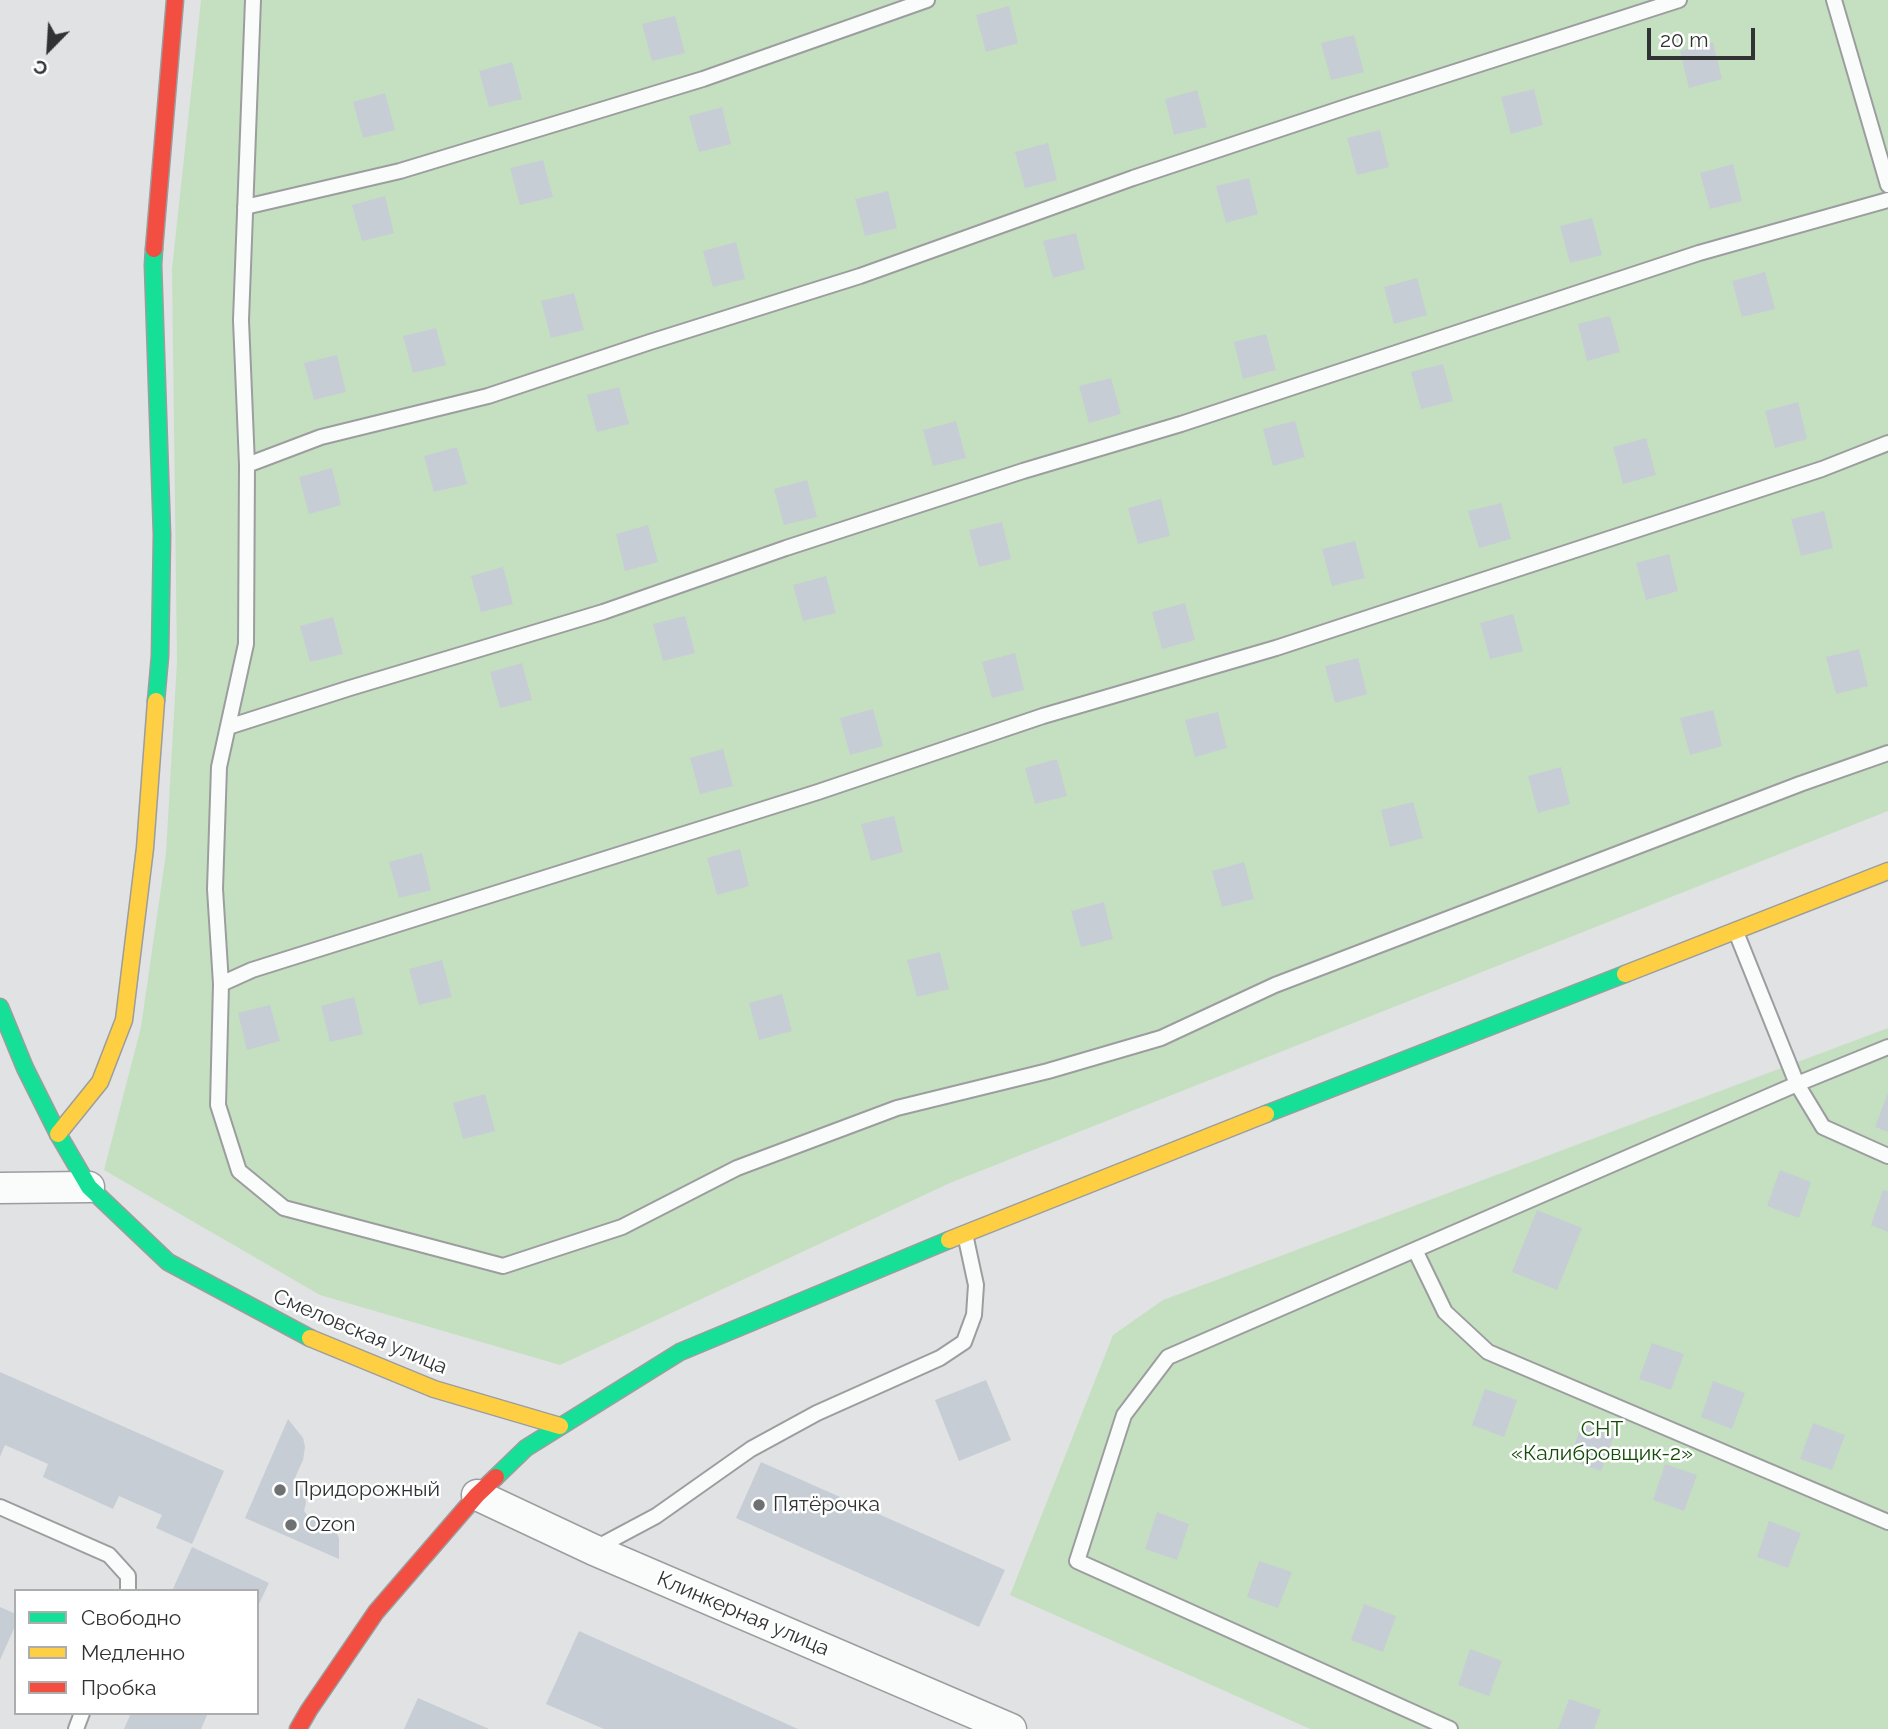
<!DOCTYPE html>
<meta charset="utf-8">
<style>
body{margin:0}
#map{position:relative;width:1888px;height:1729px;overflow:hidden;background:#e1e2e3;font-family:Raleway,sans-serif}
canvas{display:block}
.legend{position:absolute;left:14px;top:1589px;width:245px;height:126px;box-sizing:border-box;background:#fff;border:2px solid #adadad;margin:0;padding:9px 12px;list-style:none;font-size:21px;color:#313233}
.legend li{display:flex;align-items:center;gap:14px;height:35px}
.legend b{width:35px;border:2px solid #adadad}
.north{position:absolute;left:14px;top:14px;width:70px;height:70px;-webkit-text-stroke:5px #fff;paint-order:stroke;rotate:204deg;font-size:19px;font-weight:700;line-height:28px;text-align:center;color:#313233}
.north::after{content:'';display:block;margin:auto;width:24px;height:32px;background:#313233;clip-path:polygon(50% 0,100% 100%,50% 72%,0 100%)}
.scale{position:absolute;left:1647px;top:28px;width:108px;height:32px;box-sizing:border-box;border:4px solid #313233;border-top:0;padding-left:9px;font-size:21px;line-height:24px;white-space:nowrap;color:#313233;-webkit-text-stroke:5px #fff;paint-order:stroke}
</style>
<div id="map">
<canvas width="1888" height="1729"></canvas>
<ul class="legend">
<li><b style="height:9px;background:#16e098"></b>Свободно</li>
<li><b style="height:9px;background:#ffcf43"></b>Медленно</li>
<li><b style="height:9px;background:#f24e42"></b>Пробка</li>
</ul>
<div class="north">С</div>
<div class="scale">20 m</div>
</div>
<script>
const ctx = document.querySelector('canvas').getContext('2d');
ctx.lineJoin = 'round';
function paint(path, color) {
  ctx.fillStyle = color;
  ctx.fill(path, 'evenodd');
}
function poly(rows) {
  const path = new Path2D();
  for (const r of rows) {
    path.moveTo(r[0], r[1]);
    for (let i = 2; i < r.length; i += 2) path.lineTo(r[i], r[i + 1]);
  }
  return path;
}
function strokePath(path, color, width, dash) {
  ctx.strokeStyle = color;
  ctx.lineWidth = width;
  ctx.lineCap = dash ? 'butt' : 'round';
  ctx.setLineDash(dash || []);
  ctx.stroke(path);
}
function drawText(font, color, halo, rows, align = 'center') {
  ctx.font = font + ' Raleway,sans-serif';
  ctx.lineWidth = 5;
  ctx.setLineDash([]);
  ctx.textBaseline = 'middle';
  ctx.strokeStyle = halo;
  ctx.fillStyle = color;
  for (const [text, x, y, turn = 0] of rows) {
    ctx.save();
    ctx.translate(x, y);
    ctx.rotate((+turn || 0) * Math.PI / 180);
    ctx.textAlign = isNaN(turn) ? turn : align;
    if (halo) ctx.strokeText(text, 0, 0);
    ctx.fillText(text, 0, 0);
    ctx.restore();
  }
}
paint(poly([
 [201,0,1888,0,1888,811,950,1183,560,1365,320,1295,104,1170,141,1027,166,853,177,661,172,269],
 [1888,1028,1888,1729,1310,1729,1010,1595,1113,1335,1163,1300]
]), '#c5e0c1');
paint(poly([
 [1009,6,1018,43,986,52,976,15],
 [675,16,685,53,652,61,642,24],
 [1354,35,1364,72,1331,80,1321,43],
 [1713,42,1722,79,1689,88,1680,51],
 [512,62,522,99,489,107,479,71],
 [1534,89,1543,125,1511,134,1501,97],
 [1197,90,1207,127,1174,135,1165,99],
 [385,93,395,130,363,138,353,102],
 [722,107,731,144,699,152,689,116],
 [1380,130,1389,167,1357,175,1347,138],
 [1048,143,1057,180,1025,188,1015,152],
 [543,160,553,197,520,205,510,168],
 [1733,164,1742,201,1710,209,1700,173],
 [1249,178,1258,214,1226,223,1216,186],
 [888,191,897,228,865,236,855,199],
 [385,196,394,233,362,241,352,205],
 [1592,218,1602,255,1570,263,1560,226],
 [1076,233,1085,269,1053,278,1043,241],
 [736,242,745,279,713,287,703,251],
 [1765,272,1775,309,1742,317,1732,281],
 [1417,278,1427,315,1394,324,1384,287],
 [574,293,584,330,551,338,541,301],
 [1610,316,1620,352,1587,361,1578,324],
 [436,328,446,365,413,373,403,336],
 [1266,334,1276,370,1243,379,1234,342],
 [337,355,346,392,314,400,304,363],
 [1443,364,1453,401,1421,409,1411,372],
 [1111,378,1121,414,1089,423,1079,386],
 [619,387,629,424,597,432,587,395],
 [1798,402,1807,439,1775,448,1765,411],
 [956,421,966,458,933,466,923,430],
 [1295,421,1305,457,1273,466,1263,429],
 [1646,438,1656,475,1623,484,1613,447],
 [457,447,467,484,434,492,424,456],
 [332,468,341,505,309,514,299,477],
 [807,480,817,517,784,525,774,489],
 [1161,499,1170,536,1138,544,1128,508],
 [1501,503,1511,539,1479,548,1468,511],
 [1824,511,1833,548,1801,556,1791,519],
 [1002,522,1011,559,979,567,969,530],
 [648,525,658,562,625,571,616,534],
 [1355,541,1365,578,1332,586,1322,549],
 [1669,554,1678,591,1646,600,1636,563],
 [503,567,513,604,481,612,471,576],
 [826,576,836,613,803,621,793,585],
 [1185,603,1195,640,1162,649,1152,612],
 [1513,614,1523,651,1490,659,1480,623],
 [685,616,695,653,663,661,653,624],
 [333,617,343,654,310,662,300,626],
 [1859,649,1868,686,1836,694,1826,657],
 [1015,653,1024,690,992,698,982,662],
 [1358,658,1367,694,1335,703,1325,666],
 [522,663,532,700,500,708,490,672],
 [873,709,883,746,850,755,840,718],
 [1713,710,1722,746,1690,755,1680,718],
 [1218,712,1227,748,1195,757,1185,720],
 [723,749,733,786,700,794,690,758],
 [1057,759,1067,796,1035,804,1025,768],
 [1561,767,1570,804,1538,813,1528,776],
 [1413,802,1423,838,1390,847,1381,810],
 [894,816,903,852,871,861,861,824],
 [740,849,749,886,717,895,707,858],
 [422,853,431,890,399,898,389,862],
 [1244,862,1254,899,1222,907,1212,871],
 [1104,902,1113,939,1081,947,1071,911],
 [940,952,949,989,917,997,907,960],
 [442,960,452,997,419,1005,409,969],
 [782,994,792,1031,759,1040,749,1003],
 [354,997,363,1034,330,1042,321,1006],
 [270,1005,280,1041,247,1050,238,1013],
 [1888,1093,1888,1132,1875,1127],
 [485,1094,495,1131,463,1139,453,1103],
 [1780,1170,1811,1182,1799,1218,1767,1206],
 [1883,1190,1888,1191,1888,1232,1871,1225],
 [1537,1210,1582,1228,1557,1290,1512,1272],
 [1652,1343,1684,1354,1671,1390,1639,1379],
 [0,1372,224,1471,192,1544,156,1528,162,1515,119,1496,113,1509,43,1477,48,1464,5,1445,0,1457],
 [986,1380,1011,1440,959,1461,935,1400],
 [1713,1381,1745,1393,1732,1429,1701,1417],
 [1485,1389,1517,1400,1504,1437,1472,1425],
 [288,1419,303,1438,305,1447,303,1460,294,1480,300,1486,305,1494,306,1503,304,1511,308,1516,328,1522,336,1530,339,1539,339,1559,245,1518],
 [1813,1423,1845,1435,1832,1470,1800,1459],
 [1582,1424,1614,1436,1601,1471,1569,1460],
 [761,1462,1005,1570,979,1627,736,1518],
 [1665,1464,1697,1475,1684,1511,1653,1500],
 [1157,1512,1189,1524,1177,1560,1145,1549],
 [1769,1521,1801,1533,1788,1568,1757,1557],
 [192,1547,269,1583,257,1608,257,1591,172,1591],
 [1259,1561,1292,1572,1278,1608,1247,1597],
 [1364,1604,1396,1616,1383,1652,1351,1640],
 [0,1607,16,1614,16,1624,0,1660],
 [579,1631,798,1729,604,1729,546,1704],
 [1470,1649,1502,1661,1489,1696,1458,1685],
 [418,1698,489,1729,404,1729],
 [1569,1699,1601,1710,1594,1729,1558,1729],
 [131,1713,208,1713,201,1729,124,1729]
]), '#c6cdd5');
const lane = poly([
 [253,0,241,320,247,465,246,644,219,767,215,889,221,984,218,1105,239,1171,284,1208,503,1266,622,1227,737,1168,897,1108,1048,1071,1161,1038,1275,985,1800,784,1888,753],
 [1834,0,1888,185],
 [245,207,400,171,703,79,927,0],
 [247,465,321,437,488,396,650,342,860,276,1133,178,1352,105,1679,0],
 [228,727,350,688,603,612,786,548,1023,471,1181,424,1699,253,1888,200],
 [1736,932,1797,1084,1823,1127,1888,1156],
 [221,984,252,970,818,792,1043,716,1276,648,1822,469,1888,443],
 [1415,1250,1445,1312,1488,1352,1888,1522],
 [0,1507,109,1555,128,1576,128,1591],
 [594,1549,656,1516,751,1449,817,1413,940,1358,964,1342,974,1315,976,1285,965,1234],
 [76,1729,82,1713],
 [1450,1729,1077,1561,1124,1415,1168,1357,1797,1084,1888,1047]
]);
const street = poly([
 [0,1188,89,1187],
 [477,1495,594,1550,1011,1729]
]);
const fast = poly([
 [154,249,153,265,162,535,160,656,156,701],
 [0,1007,25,1068,58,1134,89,1187,168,1262,310,1338],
 [1266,1114,1625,974],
 [496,1477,526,1448,680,1352,949,1240]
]);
const slow = poly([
 [1625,974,1888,871],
 [58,1134,100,1082,124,1020,145,848,156,701],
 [949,1240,1266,1114],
 [310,1338,434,1389,560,1426]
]);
const jam = poly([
 [154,249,175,0],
 [298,1729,309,1710,376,1612,477,1495,496,1477]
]);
strokePath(lane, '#9c9d9e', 18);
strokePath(street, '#9c9d9e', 33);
strokePath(fast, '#9c9d9e', 19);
strokePath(slow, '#9c9d9e', 19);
strokePath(jam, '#9c9d9e', 19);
strokePath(lane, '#fafbfb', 14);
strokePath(street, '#fafbfb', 30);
strokePath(fast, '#16e098', 16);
strokePath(slow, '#ffcf43', 16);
strokePath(jam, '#f24e42', 16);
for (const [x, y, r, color] of [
 [280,1490,7,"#6f7071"],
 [759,1505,7,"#6f7071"],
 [291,1525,7,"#6f7071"]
]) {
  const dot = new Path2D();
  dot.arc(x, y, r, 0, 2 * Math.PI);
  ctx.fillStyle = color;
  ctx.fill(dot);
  strokePath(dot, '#fff', 2.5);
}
drawText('21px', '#313233', '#fff', [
 ["Смеловская улица",360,1332,23],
 ["Клинкерная улица",743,1614,23]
]);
drawText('21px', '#124d07', '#fff', [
 ["СНТ",1602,1430],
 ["«Калибровщик-2»",1602,1454]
]);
drawText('21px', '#313233', '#fff', [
 ["Придорожный",294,1490],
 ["Пятёрочка",773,1505],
 ["Ozon",305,1525]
], 'left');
</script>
